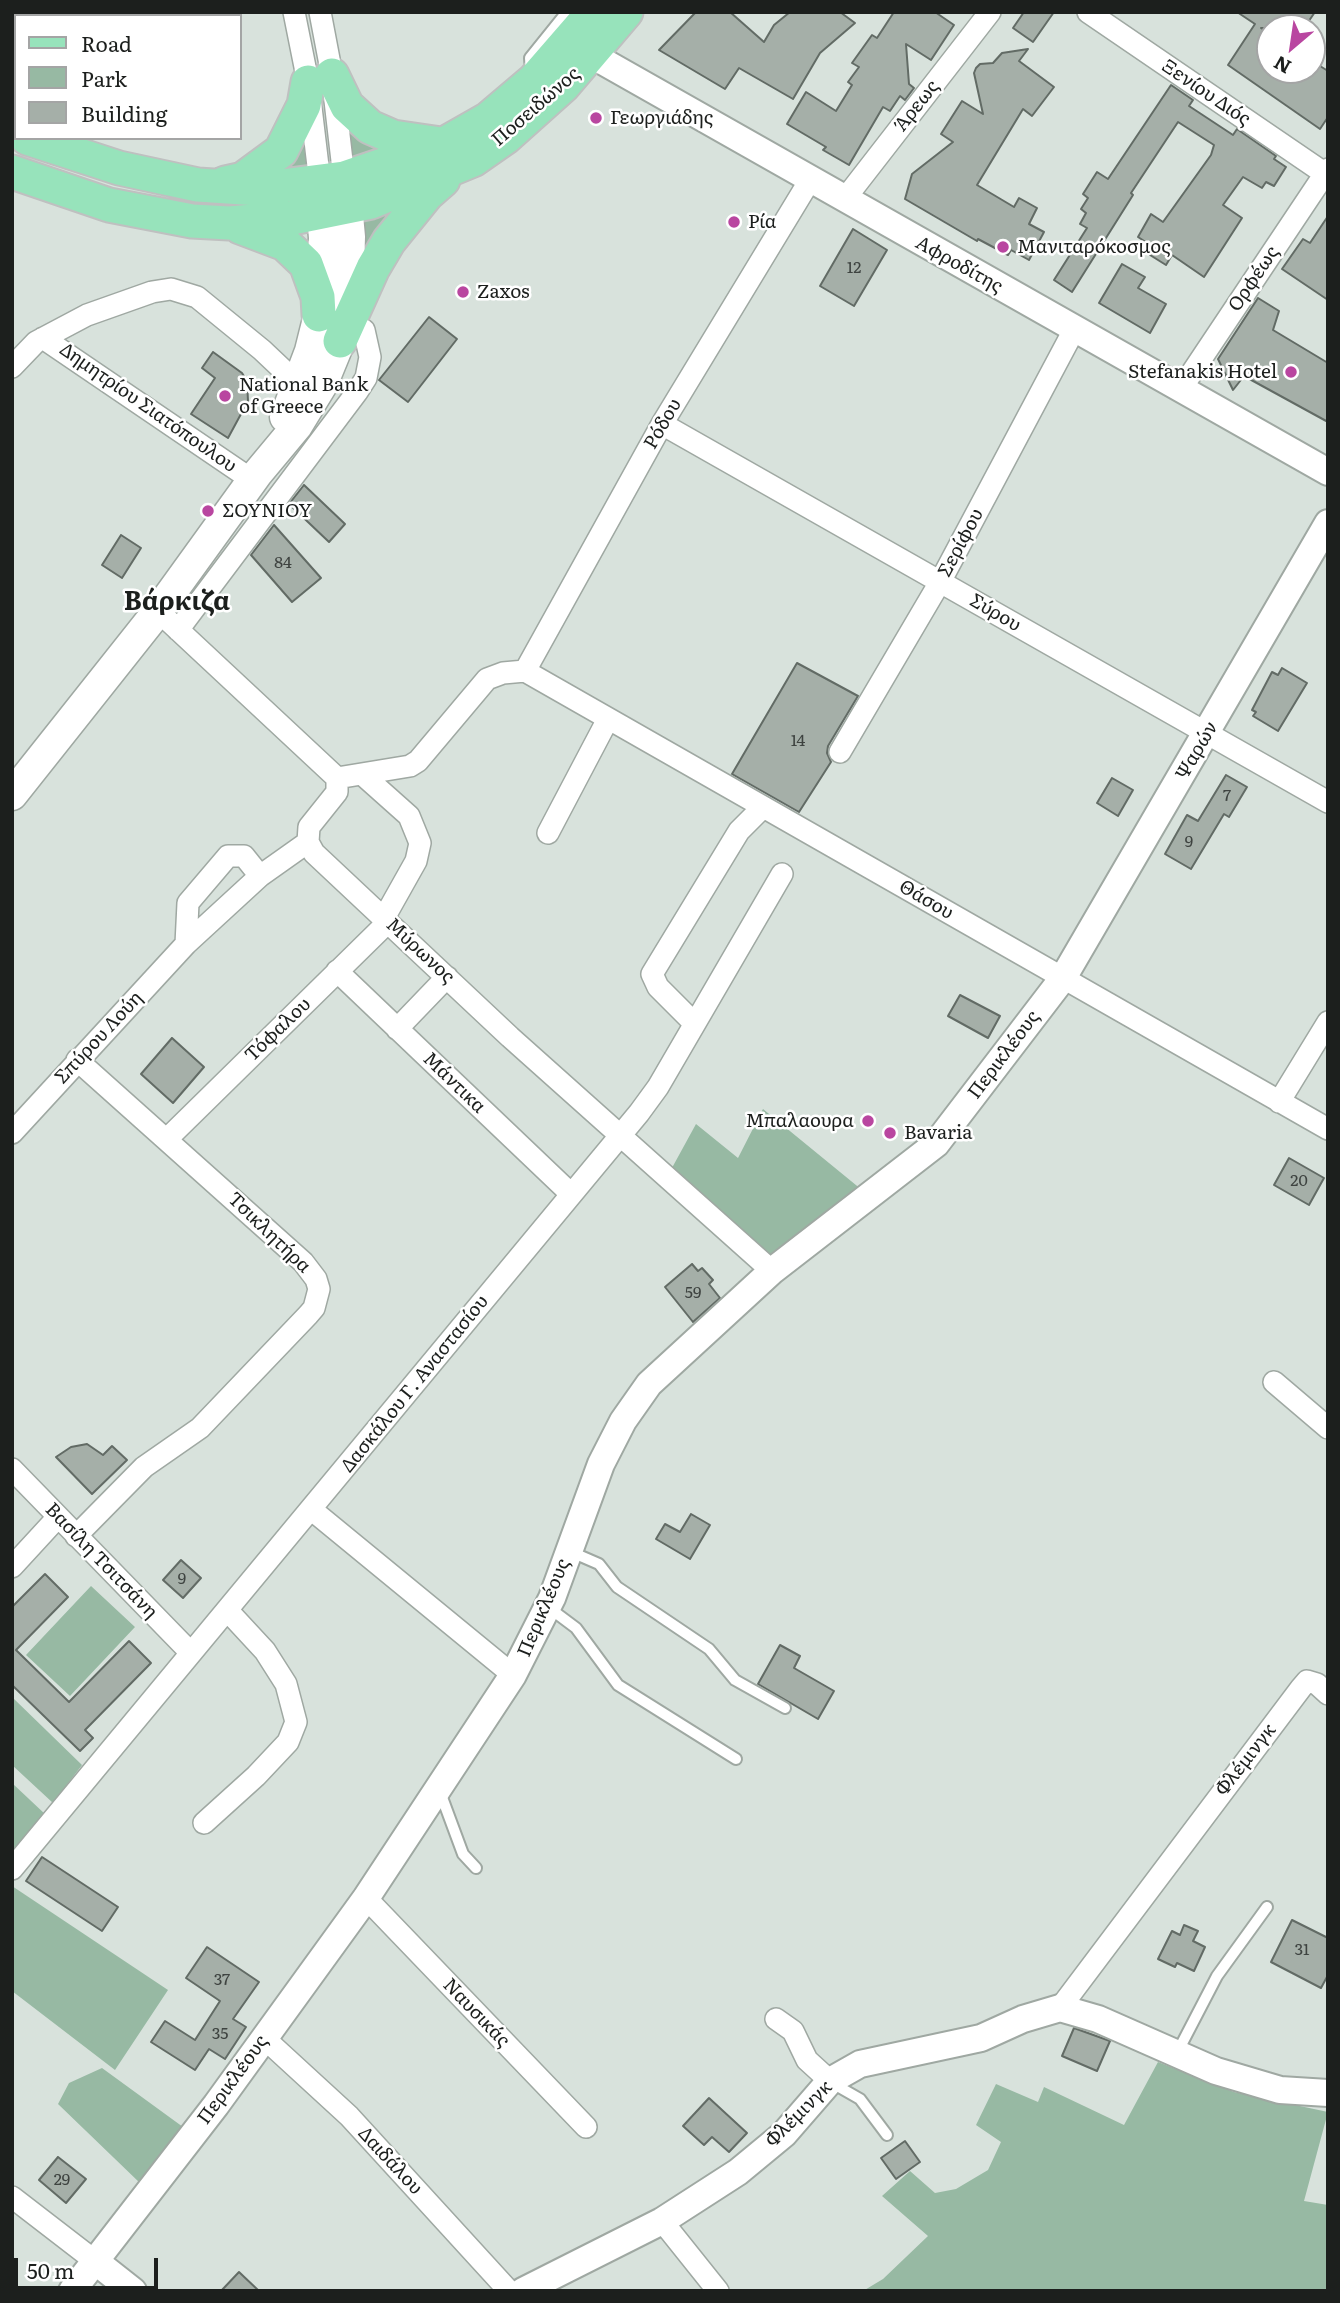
<!DOCTYPE html>
<meta charset="utf-8">
<style>
body{margin:0}
#map{position:relative;width:1340px;height:2303px;overflow:hidden;background:#d8e2dc;font-family:Literata,serif}
canvas{display:block}
.frame{position:absolute;inset:0;border:14px solid #1c1f1d;pointer-events:none}
.legend{position:absolute;left:14px;top:14px;width:228px;height:126px;box-sizing:border-box;background:#fff;border:2px solid #a4a5a5;margin:0;padding:9px 12px;list-style:none;font-size:21px;color:#1c1f1d}
.legend li{display:flex;align-items:center;gap:14px;height:35px}
.legend b{width:35px;border:2px solid #a4a5a5}
.north{position:absolute;left:1256px;top:14px;width:70px;height:70px;box-sizing:border-box;background:#fff;border:2px solid #a4a5a5;border-radius:50%;rotate:209deg;font-size:19px;font-weight:700;line-height:28px;text-align:center;color:#1c1f1d}
.north::after{content:'';display:block;margin:auto;width:24px;height:32px;background:#b946a0;clip-path:polygon(50% 0,100% 100%,50% 72%,0 100%)}
.scale{position:absolute;left:14px;top:2258px;width:144px;height:32px;box-sizing:border-box;border:4px solid #1c1f1d;border-top:0;padding-left:9px;font-size:21px;line-height:24px;white-space:nowrap;color:#1c1f1d;-webkit-text-stroke:5px #fff;paint-order:stroke}
</style>
<div id="map">
<canvas width="1340" height="2303"></canvas>
<div class="frame"></div>
<ul class="legend">
<li><b style="height:9px;background:#97e3bb"></b>Road</li>
<li><b style="height:19px;background:#97b9a3"></b>Park</li>
<li><b style="height:19px;background:#a5afa8"></b>Building</li>
</ul>
<div class="north">N</div>
<div class="scale">50 m</div>
</div>
<script>
const ctx = document.querySelector('canvas').getContext('2d');
ctx.lineJoin = 'round';
function paint(path, color) {
  ctx.fillStyle = color;
  ctx.fill(path, 'evenodd');
}
function poly(rows) {
  const path = new Path2D();
  for (const r of rows) {
    path.moveTo(r[0], r[1]);
    for (let i = 2; i < r.length; i += 2) path.lineTo(r[i], r[i + 1]);
  }
  return path;
}
function strokePath(path, color, width, dash) {
  ctx.strokeStyle = color;
  ctx.lineWidth = width;
  ctx.lineCap = dash ? 'butt' : 'round';
  ctx.setLineDash(dash || []);
  ctx.stroke(path);
}
function drawText(font, color, halo, rows, align = 'center') {
  ctx.font = font + ' Literata,serif';
  ctx.lineWidth = 5;
  ctx.setLineDash([]);
  ctx.textBaseline = 'middle';
  ctx.strokeStyle = halo;
  ctx.fillStyle = color;
  for (const [text, x, y, turn = 0] of rows) {
    ctx.save();
    ctx.translate(x, y);
    ctx.rotate((+turn || 0) * Math.PI / 180);
    ctx.textAlign = isNaN(turn) ? turn : align;
    if (halo) ctx.strokeText(text, 0, 0);
    ctx.fillText(text, 0, 0);
    ctx.restore();
  }
}
paint(poly([
 [346,130,373,148,390,152,352,164],
 [302,134,308,173,269,172],
 [405,204,357,276,359,219],
 [763,1109,862,1190,763,1269,667,1177,696,1124,738,1158],
 [91,1586,135,1627,70,1696,26,1655],
 [12,1697,82,1765,53,1803,12,1765],
 [12,1783,46,1815,12,1855],
 [12,1886,168,1990,115,2070,12,1991],
 [1158,2062,1234,2092,1328,2112,1304,2201,1328,2205,1328,2291,863,2291,883,2279,928,2236,882,2196,910,2171,935,2193,956,2189,988,2170,1001,2142,976,2125,996,2084,1038,2102,1044,2087,1124,2125],
 [102,2068,183,2127,141,2184,58,2104,69,2083]
]), '#97b9a3');
const building = poly([
 [696,12,730,12,764,42,774,25,790,12,840,12,855,23,820,53,793,99,739,68,725,89,659,50,696,12],
 [894,12,935,12,954,25,931,60,906,44,909,84,914,88,905,100,900,96,890,111,883,107,849,165,823,150,826,147,787,124,806,92,836,111,852,85,848,82,859,67,852,63,872,35,877,38,894,12],
 [1024,12,1054,12,1033,42,1013,28,1024,12],
 [1237,12,1315,12,1304,28,1261,28,1270,34,1270,70,1312,70,1312,61,1328,71,1328,117,1320,129,1228,65,1255,24,1237,12],
 [1028,49,1019,61,1054,87,1032,116,1023,109,977,185,1014,207,1019,198,1037,208,1029,224,1044,232,1029,260,1011,250,1008,255,978,239,977,241,905,199,912,174,953,142,941,134,962,101,983,114,974,73,976,68,980,64,993,63,1002,53,1028,49],
 [1171,85,1193,100,1189,106,1233,135,1237,129,1276,156,1274,159,1286,167,1274,186,1266,182,1262,188,1243,177,1223,205,1242,218,1204,277,1172,255,1166,265,1150,255,1155,248,1138,237,1151,214,1163,222,1211,155,1214,145,1178,122,1131,193,1133,195,1072,292,1054,280,1087,228,1080,224,1086,213,1081,209,1088,198,1083,194,1097,172,1108,179,1171,85],
 [1328,216,1328,300,1282,269,1303,239,1310,243,1328,216],
 [853,229,887,250,854,306,820,286,853,229],
 [1122,264,1145,277,1138,288,1166,304,1150,333,1099,303,1122,264],
 [1258,298,1279,311,1273,330,1328,363,1328,422,1244,376,1233,390,1218,359,1258,298],
 [429,317,457,339,408,402,379,380,429,317],
 [213,352,242,373,247,381,248,401,228,438,191,414,215,378,202,368,213,352],
 [304,485,345,524,329,542,289,504,304,485],
 [274,525,321,578,292,602,251,555,274,525],
 [121,535,141,548,122,578,102,565,121,535],
 [797,663,858,696,828,746,827,753,831,762,799,812,732,774,797,663],
 [1282,668,1307,683,1278,731,1253,716,1256,712,1252,710,1272,672,1278,675,1282,668],
 [1226,775,1247,787,1229,817,1224,814,1191,869,1165,854,1187,815,1198,821,1226,775],
 [1112,778,1133,790,1118,816,1097,803,1112,778],
 [960,995,1000,1016,988,1038,948,1016,960,995],
 [172,1038,204,1067,173,1103,141,1074,172,1038],
 [1289,1158,1324,1178,1309,1205,1274,1185,1289,1158],
 [692,1264,698,1271,702,1268,713,1280,709,1284,720,1298,693,1322,665,1287,692,1264],
 [87,1444,103,1455,112,1446,127,1460,92,1494,56,1457,71,1447,87,1444],
 [691,1514,710,1525,690,1559,656,1539,665,1524,680,1532,691,1514],
 [181,1560,201,1578,183,1598,163,1580,181,1560],
 [45,1574,68,1597,16,1650,69,1702,129,1641,151,1663,85,1730,93,1738,80,1751,12,1685,12,1607,45,1574],
 [780,1645,800,1656,794,1668,834,1691,818,1719,758,1684,780,1645],
 [42,1857,118,1907,102,1931,26,1881,42,1857],
 [1292,1920,1328,1938,1328,1975,1321,1988,1271,1962,1292,1920],
 [1184,1925,1198,1931,1193,1941,1205,1947,1194,1971,1177,1963,1175,1967,1158,1959,1172,1931,1180,1935,1184,1925],
 [207,1947,259,1982,233,2019,246,2027,225,2059,209,2049,195,2070,151,2042,165,2021,195,2040,220,2001,186,1978,207,1947],
 [1074,2028,1110,2041,1097,2071,1062,2056,1074,2028],
 [709,2098,747,2133,729,2152,712,2137,704,2145,683,2126,709,2098],
 [905,2141,920,2162,896,2179,881,2158,905,2141],
 [58,2157,86,2179,66,2203,39,2180,58,2157],
 [239,2272,259,2291,221,2291,239,2272]
]);
paint(building, '#a5afa8');
strokePath(building, '#626b65', 2);
const service = poly([
 [531,73,530,58,567,12],
 [569,1551,599,1564,617,1587,709,1649,735,1680,785,1708],
 [548,1607,576,1628,618,1685,736,1759],
 [440,1792,463,1854,476,1868],
 [1177,2053,1217,1976,1267,1907],
 [832,2083,860,2099,887,2135]
]);
const minor = poly([
 [294,12,308,82,320,183],
 [320,12,332,75,344,178],
 [1088,12,1324,173],
 [844,200,990,12],
 [43,338,252,480],
 [12,367,36,342,87,315,152,292,171,289,197,297,262,350,299,385],
 [1181,389,1328,169],
 [662,424,1328,802],
 [158,611,337,778,337,792,309,827,308,842,314,853,510,1037,772,1271],
 [178,630,357,392,366,378,370,357,364,330],
 [525,671,1328,1129],
 [525,671,662,424,810,180],
 [840,752,940,582,1074,330],
 [363,775,409,816,420,843,416,861,384,918],
 [337,778,410,766,418,761,487,679,503,673,525,671],
 [548,833,608,719],
 [260,876,308,842],
 [337,971,571,1194],
 [694,1023,658,987,652,974,739,831,763,807],
 [397,1029,447,977],
 [1279,1102,1328,1022],
 [12,1133,186,944,260,876,244,856,228,856,188,903,186,944],
 [168,1138,388,922],
 [1274,1382,1328,1428],
 [12,1469,191,1653],
 [312,1510,513,1675],
 [76,1536,144,1467,200,1428,308,1315,314,1308,319,1289,316,1279,303,1262,77,1060],
 [12,1567,58,1517],
 [204,1823,256,1776,288,1742,296,1722,286,1684,265,1651,227,1610],
 [12,1869,639,1113,658,1087,782,874],
 [366,1898,586,2127],
 [1060,2008,1301,1688,1307,1681,1317,1684,1328,1694],
 [776,2019,793,2031,807,2060,830,2081],
 [264,2038,349,2116,509,2291],
 [12,2197,95,2261],
 [662,2221,718,2291]
]);
const tertiary = poly([
 [574,45,1328,472],
 [95,2261,133,2291],
 [72,2291,216,2105,366,1898,513,1675,552,1598,601,1464,623,1421,649,1384,772,1271,936,1144,1063,978,1328,523],
 [523,2291,662,2221,738,2172,784,2134,830,2081,860,2064,981,2038,1023,2019,1060,2008,1098,2019,1216,2071,1280,2090,1328,2093]
]);
const secondary = poly([
 [285,417,310,351,319,315,324,238,320,189],
 [12,795,158,611,257,474,297,426,322,385,340,341,348,294,350,237,345,183]
]);
const primary = poly([
 [332,75,347,106,370,127,393,137,441,144],
 [27,138,119,168,198,185,258,189,344,178,444,144,488,119,534,80,593,12],
 [12,172,109,205,192,221,229,223,292,218,371,202,473,160,506,137,563,86,626,12],
 [225,183,243,179,281,151,304,105,308,82],
 [240,227,285,244,306,264,318,297,319,315],
 [340,341,373,268,389,241,427,194,443,180]
]);
strokePath(service, '#9fa8a2', 14);
strokePath(minor, '#9fa8a2', 24);
strokePath(tertiary, '#9fa8a2', 30);
strokePath(secondary, '#9fa8a2', 33);
strokePath(primary, '#bfc0c0', 37);
strokePath(service, '#fff', 10);
strokePath(minor, '#fff', 21);
strokePath(tertiary, '#fff', 26);
strokePath(secondary, '#fff', 30);
strokePath(primary, '#97e3bb', 33);
for (const [x, y, r, color] of [
 [596,118,7,"#b946a0"],
 [734,222,7,"#b946a0"],
 [1003,247,7,"#b946a0"],
 [463,292,7,"#b946a0"],
 [1291,372,7,"#b946a0"],
 [225,396,7,"#b946a0"],
 [208,511,7,"#b946a0"],
 [868,1121,7,"#b946a0"],
 [890,1133,7,"#b946a0"]
]) {
  const dot = new Path2D();
  dot.arc(x, y, r, 0, 2 * Math.PI);
  ctx.fillStyle = color;
  ctx.fill(dot);
  strokePath(dot, '#fff', 2.5);
}
drawText('16px', '#3e4340', null, [
 ["12",854,268],
 ["84",283,563],
 ["14",798,741],
 ["7",1227,796],
 ["9",1189,842],
 ["20",1299,1181],
 ["59",693,1293],
 ["9",182,1579],
 ["31",1302,1950],
 ["37",222,1980],
 ["35",220,2034],
 ["29",62,2180]
]);
drawText('19px', '#1c1f1d', '#fff', [
 ["Ξενίου Διός",1206,93,34],
 ["Άρεως",917,106,-52],
 ["Ποσειδώνος",536,107,-41],
 ["Αφροδίτης",959,265,29],
 ["Ορφέως",1254,279,-56],
 ["Δημητρίου Σιατόπουλου",148,408,35],
 ["Ρόδου",663,424,-60],
 ["Σερίφου",961,543,-62],
 ["Σύρου",995,613,30],
 ["Ψαρών",1197,751,-60],
 ["Θάσου",926,900,30],
 ["Μύρωνος",420,951,43],
 ["Τόφαλου",278,1030,-44],
 ["Σπύρου Λούη",99,1038,-47],
 ["Περικλέους",1004,1055,-53],
 ["Μάντικα",454,1083,44],
 ["Τσικλητήρα",269,1233,44],
 ["Δασκάλου Γ. Αναστασίου",415,1384,-51],
 ["Βασίλη Τσιτσάνη",101,1561,46],
 ["Περικλέους",544,1608,-67],
 ["Φλέμινγκ",1246,1760,-52],
 ["Ναυσικάς",476,2013,46],
 ["Περικλέους",233,2080,-54],
 ["Φλέμινγκ",799,2114,-45],
 ["Δαιδάλου",390,2161,47]
]);
drawText('19px', '#1c1f1d', '#fff', [
 ["Γεωργιάδης",610,118],
 ["Ρία",748,222],
 ["Μανιταρόκοσμος",1017,247],
 ["Zaxos",477,292],
 ["Stefanakis Hotel",1277,372,"right"],
 ["National Bank",239,385],
 ["of Greece",239,407],
 ["ΣΟΥΝΙΟΥ",222,511],
 ["Μπαλαουρα",854,1121,"right"],
 ["Bavaria",904,1133]
], 'left');
drawText('bold 26px', '#1c1f1d', '#fff', [
 ["Βάρκιζα",177,602]
]);
</script>
